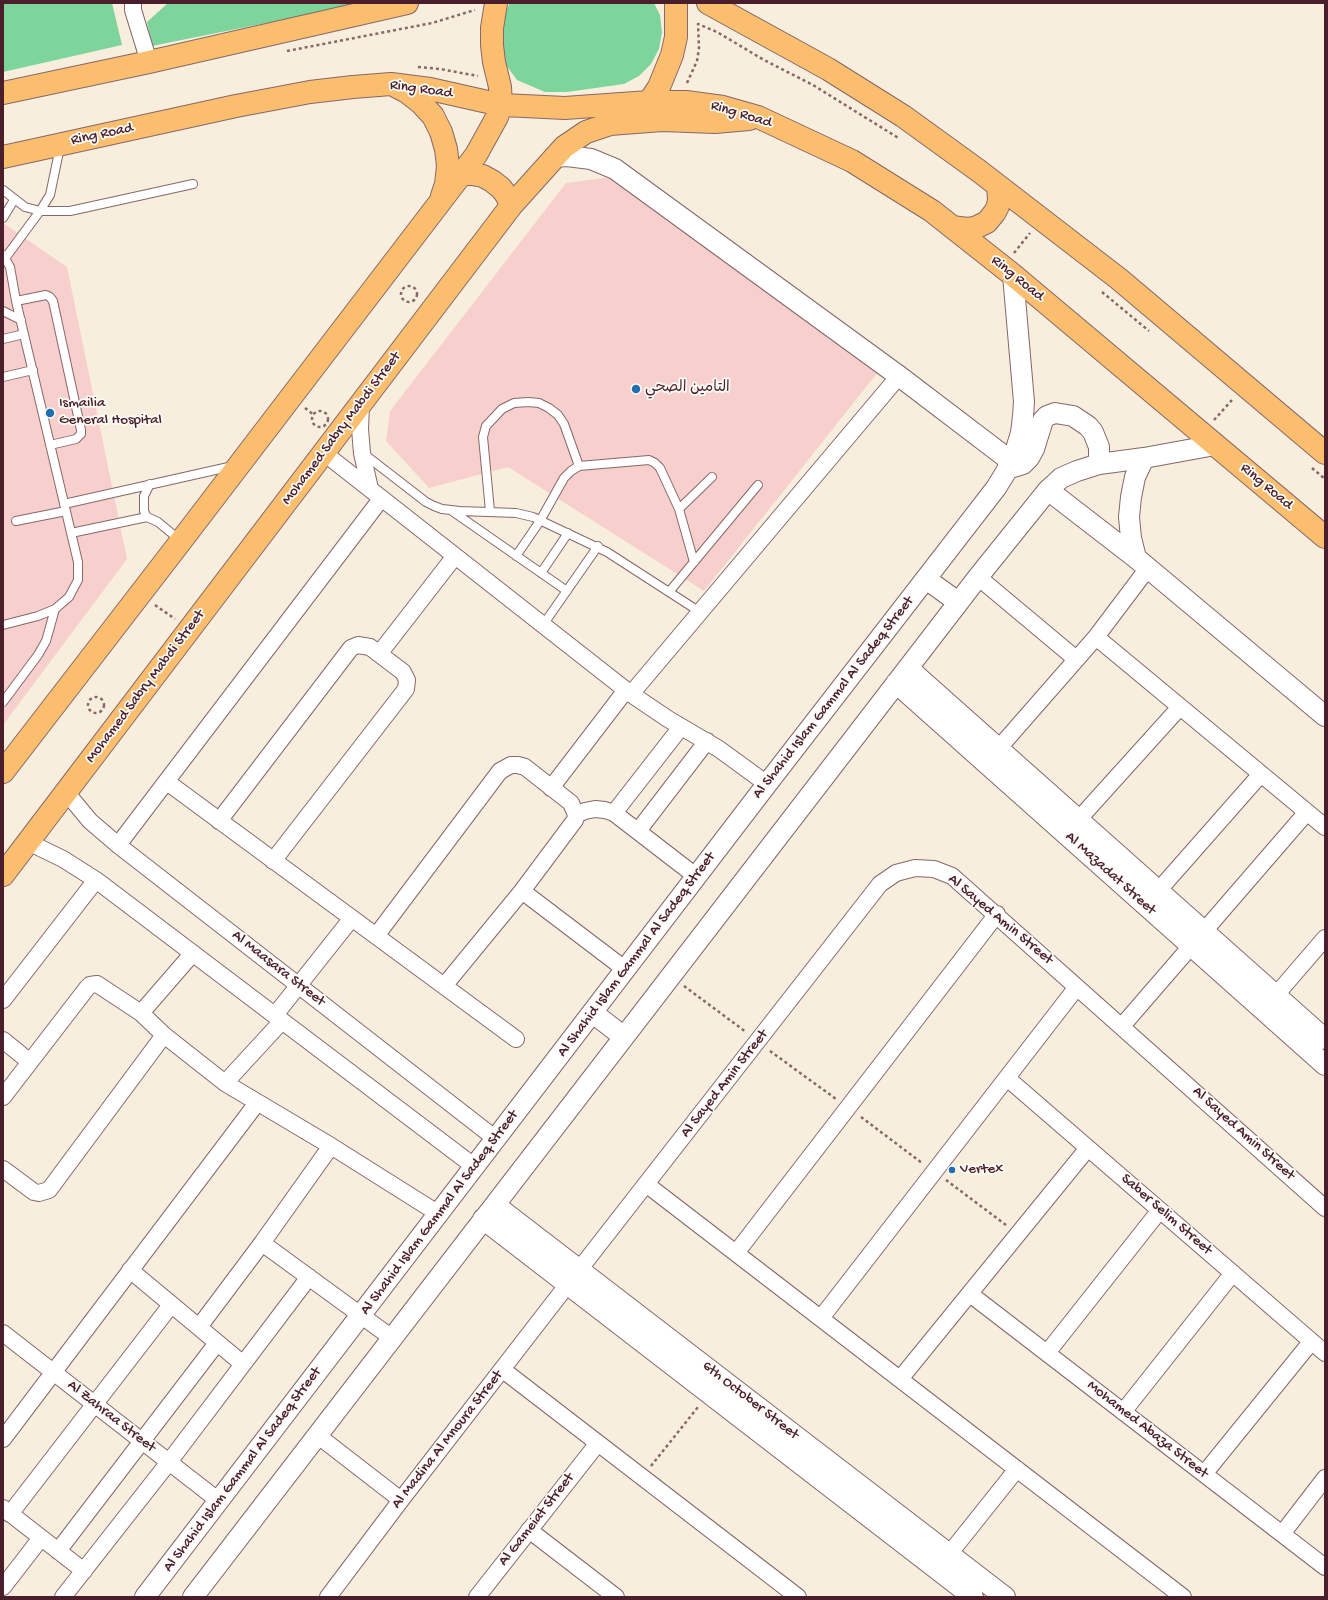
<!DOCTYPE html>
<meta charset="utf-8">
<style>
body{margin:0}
#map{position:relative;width:1328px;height:1600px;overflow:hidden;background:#f8eedd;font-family:"Gochi Hand",sans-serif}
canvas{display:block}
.frame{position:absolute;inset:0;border:4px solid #4a1f2b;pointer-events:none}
</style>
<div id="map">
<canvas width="1328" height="1600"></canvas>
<div class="frame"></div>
</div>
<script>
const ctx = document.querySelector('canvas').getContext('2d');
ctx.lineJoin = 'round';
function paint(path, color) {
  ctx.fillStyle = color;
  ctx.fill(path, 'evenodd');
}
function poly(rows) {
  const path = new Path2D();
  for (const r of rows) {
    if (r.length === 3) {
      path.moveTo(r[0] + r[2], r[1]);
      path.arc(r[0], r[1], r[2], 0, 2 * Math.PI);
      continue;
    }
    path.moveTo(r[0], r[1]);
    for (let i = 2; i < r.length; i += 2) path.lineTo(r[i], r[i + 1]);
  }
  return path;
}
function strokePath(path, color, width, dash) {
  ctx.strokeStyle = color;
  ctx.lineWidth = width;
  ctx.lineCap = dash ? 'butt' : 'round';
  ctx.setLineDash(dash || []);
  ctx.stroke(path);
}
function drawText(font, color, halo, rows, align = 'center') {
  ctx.font = font + ' "Gochi Hand","Playpen Sans Arabic",sans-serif';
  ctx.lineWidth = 3.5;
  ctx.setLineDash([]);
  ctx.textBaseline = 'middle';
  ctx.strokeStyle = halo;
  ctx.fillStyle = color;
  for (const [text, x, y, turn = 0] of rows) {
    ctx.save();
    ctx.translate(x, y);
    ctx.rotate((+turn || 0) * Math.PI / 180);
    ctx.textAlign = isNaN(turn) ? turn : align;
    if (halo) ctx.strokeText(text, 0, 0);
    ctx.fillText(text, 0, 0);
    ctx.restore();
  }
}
paint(poly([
 [619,176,882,367,704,591,508,467,429,488,386,441,390,411,566,183],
 [3,223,67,267,127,559,3,725]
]), '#f7d0cd');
paint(poly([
 [3,3,112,3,122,45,3,72],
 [168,3,351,3,351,6,152,46,147,22],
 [510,3,654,3,660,15,662,32,659,49,651,64,639,76,624,84,567,92,545,92,517,80,506,65,500,47,505,12]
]), '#7dd59b');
const service = poly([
 [3,190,25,207,40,211,70,211,193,184],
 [3,218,14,200],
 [3,255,10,267,16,301,78,562,78,580,69,597,55,609,38,616,3,625],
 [6,257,40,211,50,195,60,147],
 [16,301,46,295,50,297,53,301,81,430,81,434,76,439,50,445],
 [3,311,21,320],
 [3,339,24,334],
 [3,377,33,370],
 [364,454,426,502,434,506,442,509,460,511,516,513,533,517,607,552,700,612],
 [64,504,233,466],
 [679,509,712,477],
 [452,511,567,591],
 [490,511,483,437,486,426,502,409,514,403,528,402,539,403,549,408,558,415,564,424,579,466],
 [147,517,144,511,144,496,150,484],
 [16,521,66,511],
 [71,533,147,517,158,522,181,541],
 [516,556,540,521,564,478,571,471,579,466,649,460,655,463,660,468,679,509,694,562],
 [541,573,568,533],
 [669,592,758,485],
 [543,625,598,546],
 [3,702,38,655,46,641,55,609]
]);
const minor = poly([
 [133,3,133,10,149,62],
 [361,405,360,429,362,453,370,489],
 [324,453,631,694,668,719,719,749,767,784],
 [978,577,1076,659],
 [1096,637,1325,827],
 [379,654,455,556],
 [631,694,899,376],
 [998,749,1096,637,1148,568],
 [167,782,516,1039],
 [551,788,626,690],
 [66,792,90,821,118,845,496,1139],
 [614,813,681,727],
 [576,815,585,811,595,809,605,810,614,813,697,877],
 [1078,820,1180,707],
 [219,821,351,648,358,645,370,647,403,672,407,680,406,689,273,861],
 [638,831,707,741],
 [28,842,63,859,96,880,475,1167],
 [118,845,381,499],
 [522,891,626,970],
 [1158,891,1261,774],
 [376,936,500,771,511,765,518,765,525,767,571,803,576,815,575,820,522,891,444,986],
 [1276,995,1325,938],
 [3,1000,96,880],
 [141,1013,193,953],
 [275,1015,352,918],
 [1122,1026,1307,812],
 [3,1040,30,1062],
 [1007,1078,1325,1353],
 [225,1083,282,1021],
 [3,1097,87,988,90,985,97,984,141,1013,164,1035,225,1083,331,1146,262,1243,199,1327],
 [331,1146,439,1214],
 [3,1169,34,1192,39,1193,49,1190,164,1035],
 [646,1184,1183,1597],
 [262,1243,392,1338],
 [736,1253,997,914],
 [130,1270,243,1364],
 [970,1294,1325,1567],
 [821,1318,1077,987],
 [3,1333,219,1501],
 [1047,1353,1160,1210],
 [503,1370,798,1597],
 [900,1379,1088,1148],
 [1123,1412,1233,1273],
 [317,1435,401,1500],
 [3,1439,257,1103],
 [1204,1474,1311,1342],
 [3,1508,84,1571],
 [10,1514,171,1305],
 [529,1530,616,1597],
 [1282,1534,1325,1478],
 [58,1551,217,1343],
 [942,1563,1017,1469],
 [3,1587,41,1538],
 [63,1597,169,1462,309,1277],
 [328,1597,401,1500,568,1284,880,884,896,873,915,868,934,869,952,876,1325,1208],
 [477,1597,598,1443]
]);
const tertiary = poly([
 [554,157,567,156,591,159,615,169,899,376,1012,462],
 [1007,469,1023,464,1029,458,1034,449,1043,420,1047,416,1055,413,1073,416,1088,426,1093,432,1099,447,1099,464],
 [1048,490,1136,558,1325,716],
 [1136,558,1131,538,1129,517,1131,497,1135,477,1144,458],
 [926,579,958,602],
 [908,668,1325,1039],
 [896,683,1325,1065],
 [593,1013,624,1037],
 [495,1205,1005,1597],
 [483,1219,973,1597],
 [145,1597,767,784,996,488,1012,462,1021,433,1023,416,1024,402,1013,275],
 [193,1597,978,577,1048,490,1061,478,1077,471,1099,464,1144,458,1215,445]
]);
const primary = poly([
 [708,3,828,69,903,116,979,171,1119,279,1325,453],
 [397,87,407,92,421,103,433,116,441,132,446,149,448,166,446,184,442,196],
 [3,93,149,62,407,3],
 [649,102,659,87,672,55,676,37,676,3],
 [3,157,236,106,310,92,353,87,391,84,430,89,501,105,524,106,565,108,649,102,686,102,723,107,758,117,852,161,932,211,1013,275,1325,537],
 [462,174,472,174,483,176,492,181,501,188,507,196,511,206],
 [952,227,967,229,975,228,987,222,995,212,998,206,999,199,998,186],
 [3,772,181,541,476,155,497,117,501,105,500,87,494,62,492,45,492,28,496,3],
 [3,875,511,206,564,147,586,132,610,124,662,120,715,122,749,119]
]);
strokePath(service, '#876769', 10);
strokePath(minor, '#876769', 18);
strokePath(tertiary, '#876769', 22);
strokePath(primary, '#876769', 24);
strokePath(poly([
 [287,51,432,23,475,10],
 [418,67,440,69,478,76],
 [687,83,697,61,699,48,698,24,717,32,764,60,813,85,900,139],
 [1014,253,1030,233],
 [409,294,8],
 [1102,292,1149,331],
 [305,408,314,415],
 [320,419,8],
 [1214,420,1232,400],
 [1312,468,1325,479],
 [155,605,175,619],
 [96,705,8],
 [684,986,746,1032],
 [770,1051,836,1099],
 [861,1117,922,1163],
 [946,1180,1006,1225],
 [651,1466,698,1407]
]), '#876769', 2.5, [3, 3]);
strokePath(service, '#fff', 8);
strokePath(minor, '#fff', 16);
strokePath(tertiary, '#fff', 20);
strokePath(primary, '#fbbe6e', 22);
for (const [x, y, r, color] of [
 [636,389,5,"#1f6fb2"],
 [50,413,5,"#1f6fb2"],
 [952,1170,4,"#1f6fb2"]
]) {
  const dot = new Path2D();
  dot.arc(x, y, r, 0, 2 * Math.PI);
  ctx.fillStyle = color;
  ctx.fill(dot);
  strokePath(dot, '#fdfcf7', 1.5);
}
drawText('15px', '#4a1f2b', '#fdfcf7', [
 ["Ring Road",421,90,8],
 ["Ring Road",741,115,17],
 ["Ring Road",102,135,-12],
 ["Ring Road",1017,279,39],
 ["Mohamed Sabry Mabdi Street",342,429,-53],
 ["Ring Road",1266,487,40],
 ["Mohamed Sabry Mabdi Street",146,687,-53],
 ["Al Shahid Islam Gammal Al Sadeq Street",834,698,-52],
 ["Al Mazadat Street",1110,874,42],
 ["Al Sayed Amin Street",1000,920,40],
 ["Al Shahid Islam Gammal Al Sadeq Street",637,955,-53],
 ["Al Maasara Street",278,969,38],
 ["Al Sayed Amin Street",725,1084,-52],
 ["Al Sayed Amin Street",1243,1134,42],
 ["Al Shahid Islam Gammal Al Sadeq Street",440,1213,-53],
 ["Saber Selim Street",1166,1215,41],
 ["6th October Street",750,1401,38],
 ["Al Zahraa Street",111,1417,38],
 ["Mohamed Abaza Street",1147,1430,38],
 ["Al Madina Al Mnoura Street",448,1440,-52],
 ["Al Shahid Islam Gammal Al Sadeq Street",243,1470,-53],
 ["Al Gameiat Street",537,1520,-52]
]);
drawText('15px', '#4a1f2b', '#fdfcf7', [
 ["التامين الصحي",645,389],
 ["Ismailia",59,404],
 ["General Hospital",59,421],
 ["Vertex",960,1170]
], 'left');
</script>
